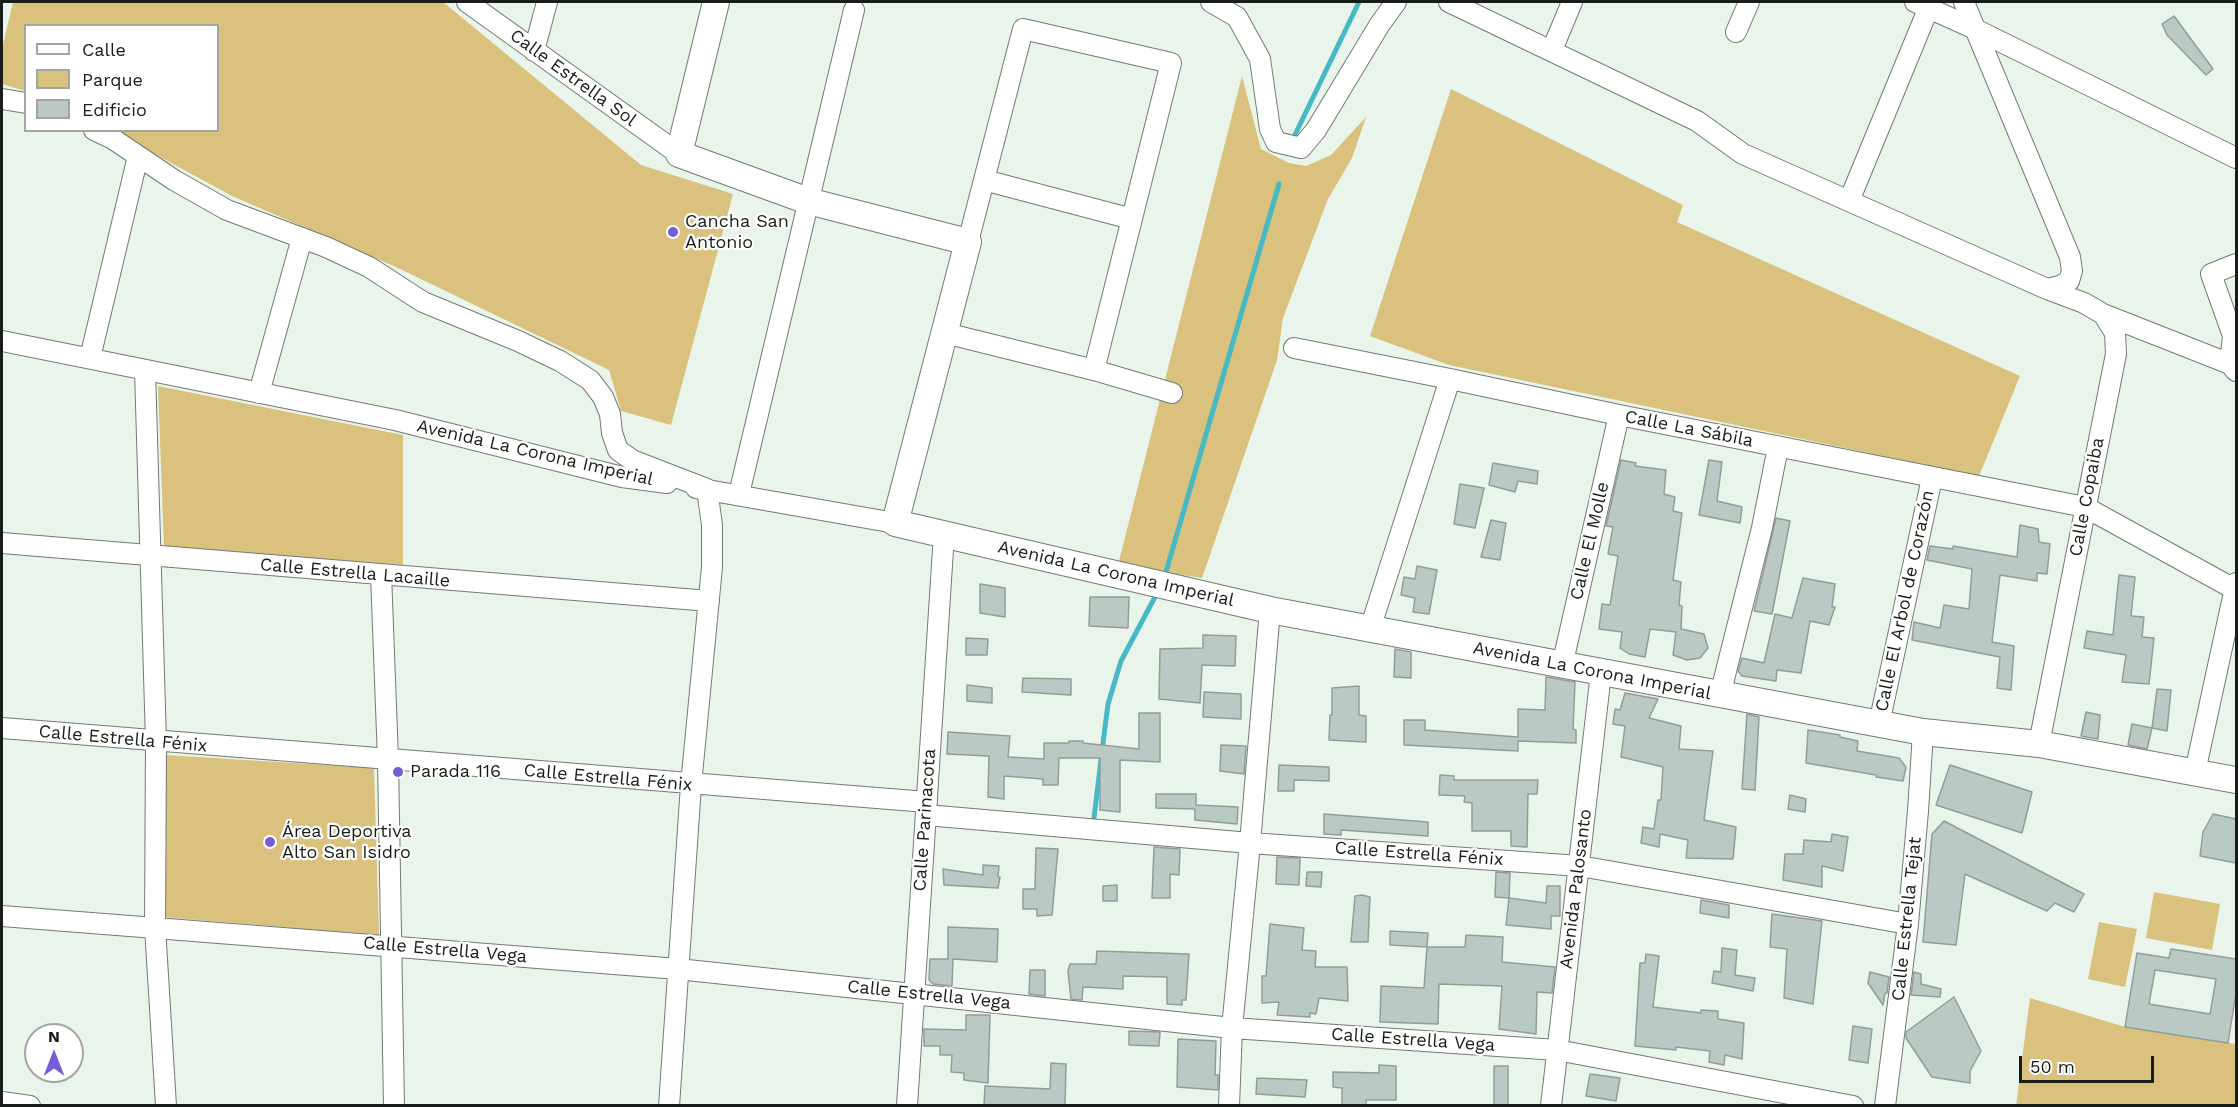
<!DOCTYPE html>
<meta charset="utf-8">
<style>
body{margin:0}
#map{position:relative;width:2238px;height:1107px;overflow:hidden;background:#e9f4ea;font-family:"Work Sans",sans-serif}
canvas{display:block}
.frame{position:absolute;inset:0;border:3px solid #191d19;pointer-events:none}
.legend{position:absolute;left:24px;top:24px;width:195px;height:108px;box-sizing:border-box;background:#fff;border:2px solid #a3a5a3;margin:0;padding:8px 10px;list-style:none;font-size:18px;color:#191d19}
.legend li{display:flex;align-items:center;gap:12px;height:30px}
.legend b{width:30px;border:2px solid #a3a5a3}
.north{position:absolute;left:24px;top:1023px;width:60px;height:60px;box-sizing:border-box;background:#fff;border:2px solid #a3a5a3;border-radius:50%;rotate:0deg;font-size:16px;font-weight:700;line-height:24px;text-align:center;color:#191d19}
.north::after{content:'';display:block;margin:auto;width:21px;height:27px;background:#785cd6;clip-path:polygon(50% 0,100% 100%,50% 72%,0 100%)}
.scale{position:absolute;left:2019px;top:1056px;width:135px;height:27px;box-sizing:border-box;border:3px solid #191d19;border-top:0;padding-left:8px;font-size:18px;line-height:21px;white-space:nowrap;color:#191d19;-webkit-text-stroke:4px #fff;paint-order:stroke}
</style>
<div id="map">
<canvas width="2238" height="1107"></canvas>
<div class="frame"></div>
<ul class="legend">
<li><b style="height:8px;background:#fff"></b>Calle</li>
<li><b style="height:16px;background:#dac17d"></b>Parque</li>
<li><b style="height:16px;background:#bac9c4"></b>Edificio</li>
</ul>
<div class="north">N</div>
<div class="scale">50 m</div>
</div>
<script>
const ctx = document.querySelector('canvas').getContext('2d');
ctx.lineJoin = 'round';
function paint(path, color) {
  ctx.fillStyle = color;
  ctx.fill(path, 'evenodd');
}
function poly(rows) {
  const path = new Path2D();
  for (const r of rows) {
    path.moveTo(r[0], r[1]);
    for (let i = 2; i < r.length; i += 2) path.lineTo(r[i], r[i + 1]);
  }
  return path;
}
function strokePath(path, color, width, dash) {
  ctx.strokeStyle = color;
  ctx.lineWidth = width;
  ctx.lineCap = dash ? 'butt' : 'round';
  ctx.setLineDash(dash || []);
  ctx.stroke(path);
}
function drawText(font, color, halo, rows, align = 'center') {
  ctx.font = font + ' "Work Sans",sans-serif';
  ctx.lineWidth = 4.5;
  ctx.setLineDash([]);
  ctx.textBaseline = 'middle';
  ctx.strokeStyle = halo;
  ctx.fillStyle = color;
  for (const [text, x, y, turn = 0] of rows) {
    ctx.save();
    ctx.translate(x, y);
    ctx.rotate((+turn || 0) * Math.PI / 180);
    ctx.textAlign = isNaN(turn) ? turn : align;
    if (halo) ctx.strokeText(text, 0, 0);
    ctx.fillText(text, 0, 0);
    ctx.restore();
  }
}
paint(poly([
 [13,2,443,2,641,165,733,194,671,425,621,411,609,370,398,268,232,196,112,131,218,130,218,26,26,26,25,91,2,84,2,49],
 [1242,76,1261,149,1289,163,1306,166,1331,155,1366,117,1352,158,1328,199,1283,318,1277,360,1202,578,1118,565],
 [1451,89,1683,205,1677,222,2020,376,1979,476,1449,365,1370,336],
 [158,386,403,435,403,565,164,547],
 [165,755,374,768,379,935,162,917],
 [2154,892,2220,904,2212,950,2146,938],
 [2099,922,2137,929,2125,987,2088,979],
 [2030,998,2125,1027,2236,1044,2236,1105,2016,1106]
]), '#dac17d');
strokePath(poly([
 [1292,141,1359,2],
 [1165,575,1279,184],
 [1102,751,1108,704,1121,661,1156,595],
 [1094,818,1101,760]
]), '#48b9c4', 5);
const building = poly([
 [2174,16,2213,69,2206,75,2167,35,2162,24,2174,16],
 [1621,460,1636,463,1635,466,1666,470,1664,494,1675,497,1673,511,1682,513,1673,580,1681,582,1679,605,1682,606,1681,629,1704,634,1708,648,1700,658,1687,660,1673,655,1676,632,1650,629,1645,657,1629,654,1620,648,1622,632,1599,629,1602,604,1610,605,1618,556,1608,554,1613,527,1606,526,1621,460],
 [1709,460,1722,462,1717,501,1742,507,1740,523,1699,515,1709,460],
 [1493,463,1538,471,1537,484,1518,481,1515,492,1489,485,1493,463],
 [1460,484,1484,488,1475,528,1454,524,1460,484],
 [1776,518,1790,521,1772,614,1754,611,1776,518],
 [1491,520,1506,523,1500,560,1481,557,1491,520],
 [2020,525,2038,529,2039,542,2050,544,2047,574,2037,573,2037,581,2000,575,1992,642,2014,646,2011,690,1997,688,2000,657,1912,640,1914,622,1940,628,1944,605,1969,609,1972,569,1927,560,1930,546,1953,549,1953,546,2017,557,2020,525],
 [1417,566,1437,570,1429,614,1413,612,1415,598,1401,595,1404,577,1415,579,1417,566],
 [2119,575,2135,577,2131,616,2144,617,2142,637,2154,638,2149,684,2122,682,2126,655,2084,648,2087,631,2113,635,2119,575],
 [1803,578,1835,584,1832,607,1835,607,1829,625,1810,621,1801,673,1777,670,1776,681,1742,676,1738,671,1742,658,1764,663,1775,614,1792,618,1803,578],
 [980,584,1005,588,1005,617,980,613,980,584],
 [1090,597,1129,597,1128,628,1089,626,1090,597],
 [1203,635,1236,636,1235,666,1202,665,1200,703,1159,699,1160,649,1203,648,1203,635],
 [966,638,988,639,987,655,966,655,966,638],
 [1395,649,1411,652,1411,678,1394,677,1395,649],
 [1546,677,1575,682,1573,729,1576,730,1576,743,1518,741,1518,751,1404,745,1404,720,1425,720,1425,730,1518,737,1518,709,1545,710,1546,677],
 [1023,678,1071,679,1071,695,1022,692,1023,678],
 [967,685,992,688,992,703,967,701,967,685],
 [1359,686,1359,715,1366,716,1366,742,1329,740,1330,715,1332,715,1332,688,1359,686],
 [2157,689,2171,690,2167,731,2152,728,2157,689],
 [1204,692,1241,694,1241,719,1203,717,1204,692],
 [1625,693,1658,699,1649,718,1681,726,1679,749,1713,751,1704,820,1736,827,1733,859,1686,858,1688,840,1660,834,1659,847,1641,843,1643,827,1654,829,1658,800,1661,800,1663,767,1621,757,1625,726,1613,724,1615,709,1620,710,1625,693],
 [2086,712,2100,715,2098,739,2081,736,2086,712],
 [1139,713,1160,713,1160,762,1120,760,1120,812,1100,810,1100,758,1059,758,1058,785,1043,785,1043,779,1004,776,1004,799,988,797,989,756,947,754,948,732,1010,736,1008,757,1044,759,1044,743,1069,743,1069,741,1083,741,1083,743,1139,749,1139,713],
 [1747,714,1759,717,1755,790,1742,789,1747,714],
 [2132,724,2152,728,2147,749,2128,745,2132,724],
 [1808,730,1840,735,1840,737,1858,741,1857,751,1899,758,1906,767,1903,781,1876,777,1876,775,1806,763,1808,730],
 [1221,745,1246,746,1244,774,1220,771,1221,745],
 [1279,765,1329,767,1329,781,1294,780,1294,791,1278,791,1279,765],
 [1950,765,2032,792,2022,833,1936,805,1950,765],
 [1440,775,1454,776,1454,780,1538,780,1537,794,1528,794,1527,847,1511,846,1511,831,1472,831,1472,803,1464,802,1465,796,1439,795,1440,775],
 [1156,794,1196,794,1196,805,1238,807,1237,824,1195,820,1195,809,1156,808,1156,794],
 [1790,795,1806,799,1805,812,1788,809,1790,795],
 [1324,814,1428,822,1428,836,1341,830,1341,835,1324,834,1324,814],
 [2213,814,2236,819,2236,863,2200,856,2203,832,2213,814],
 [1944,821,2084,894,2074,912,2055,903,2047,911,1965,874,1956,945,1923,942,1932,834,1944,821],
 [1832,834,1848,837,1843,871,1822,866,1822,887,1783,880,1785,854,1803,854,1804,840,1831,842,1832,834],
 [1154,847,1180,849,1179,875,1170,874,1170,898,1152,898,1154,847],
 [1036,848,1058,849,1052,915,1037,916,1037,909,1023,909,1023,889,1035,889,1036,848],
 [1277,857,1300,858,1299,885,1276,884,1277,857],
 [983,865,999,866,998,877,1000,877,998,888,944,885,943,869,983,875,983,865],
 [1307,872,1322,872,1321,887,1306,886,1307,872],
 [1496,872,1510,873,1509,898,1495,897,1496,872],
 [1117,885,1117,901,1103,901,1103,886,1117,885],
 [1547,886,1560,886,1560,916,1551,916,1551,929,1506,925,1509,898,1546,903,1547,886],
 [1362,895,1370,897,1368,942,1351,942,1355,896,1362,895],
 [1701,900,1729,905,1729,918,1700,913,1701,900],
 [1772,914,1822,921,1813,1004,1784,998,1787,949,1770,947,1772,914],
 [1270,924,1304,928,1302,950,1316,951,1315,967,1347,967,1348,1001,1319,998,1316,1014,1310,1013,1310,1017,1277,1015,1279,1002,1262,1003,1262,976,1266,976,1270,924],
 [948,927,998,929,997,962,953,959,952,986,933,984,929,980,930,959,948,959,948,927],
 [1390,931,1428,933,1427,947,1390,945,1390,931],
 [1466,935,1503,937,1502,962,1555,967,1552,993,1537,992,1536,1034,1499,1029,1502,986,1439,984,1438,1024,1380,1022,1381,986,1424,988,1427,947,1465,947,1466,935],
 [1722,948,1737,950,1735,975,1755,978,1753,991,1712,983,1714,971,1721,972,1722,948],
 [2171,949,2236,959,2236,993,2228,1043,2125,1027,2137,953,2169,958,2171,949],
 [2155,970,2216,979,2210,1014,2149,1004,2155,970],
 [1097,951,1189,954,1186,1000,1182,1000,1182,1005,1167,1004,1167,977,1123,976,1123,989,1083,987,1082,1000,1071,999,1068,971,1070,964,1096,964,1097,951],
 [1646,954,1659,956,1653,1007,1701,1013,1701,1010,1718,1011,1718,1019,1744,1023,1742,1059,1725,1055,1724,1065,1709,1062,1710,1051,1676,1047,1676,1050,1635,1046,1640,963,1645,963,1646,954],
 [1030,970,1045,970,1045,996,1029,994,1030,970],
 [1870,972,1889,977,1887,993,1885,993,1883,1005,1868,983,1870,972],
 [1914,972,1921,974,1921,984,1941,989,1940,997,1911,995,1914,972],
 [1954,997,1981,1051,1970,1071,1970,1083,1932,1077,1906,1038,1906,1032,1954,997],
 [966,1015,990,1015,988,1083,964,1080,964,1073,951,1072,952,1055,940,1055,940,1046,924,1046,924,1029,966,1030,966,1015],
 [1853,1026,1872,1029,1868,1063,1849,1060,1853,1026],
 [1129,1031,1160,1032,1159,1046,1129,1045,1129,1031],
 [1178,1039,1216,1041,1215,1075,1218,1075,1218,1090,1177,1087,1178,1039],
 [1051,1063,1066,1064,1065,1106,984,1106,985,1086,1050,1089,1051,1063],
 [1379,1065,1396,1066,1396,1100,1366,1100,1366,1106,1342,1106,1342,1088,1333,1087,1333,1072,1379,1073,1379,1065],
 [1494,1066,1508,1066,1508,1106,1494,1106,1494,1066],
 [1590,1074,1620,1078,1616,1101,1586,1096,1590,1074],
 [1257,1078,1307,1080,1305,1097,1256,1094,1257,1078]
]);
paint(building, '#bac9c4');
strokePath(building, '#909e9a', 1.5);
const minor = poly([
 [467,2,679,154],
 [1211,2,1237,17,1260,59,1270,129,1276,142,1301,148,1316,130,1380,24,1396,2],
 [1449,2,1697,121,1743,154,2047,289,2060,286,2069,281,2072,271,2070,257,1964,2],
 [1915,2,1975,29,2236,158],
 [1736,32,1749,2],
 [1552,50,1572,2],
 [534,51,547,2],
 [2,99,26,103],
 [94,130,113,139,174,180,227,210,326,247,369,267,423,302,518,341,560,361,590,380,603,397,610,414,612,433,618,450,632,460,707,489,712,525,712,567,691,785,669,1106],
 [984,180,1132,219],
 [1849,201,1929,7],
 [968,242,1023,29,1171,63,1094,370],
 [2103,314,2230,364,2236,371],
 [945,333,1094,370,1172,393],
 [2,341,395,420,622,477,667,483],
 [1294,348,1450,379,1619,415,2085,507,2236,590],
 [90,358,138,156],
 [2230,364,2233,336,2211,274,2236,264],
 [145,370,156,742,155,927,166,1106],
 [259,393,302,238],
 [696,488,895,523],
 [739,494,854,10],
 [2,543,709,601],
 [381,574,388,760,394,1106],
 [1370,629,1450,379],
 [1562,666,1619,415],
 [1720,695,1762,528,1778,447],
 [1879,724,1932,478],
 [2,728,927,802],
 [2039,744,2116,354,2115,333,2103,314,2084,303,2047,289],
 [2195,772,2236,583],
 [926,815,1250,843,1580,866,1908,924],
 [2,916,678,969,1232,1028,1557,1050,1853,1106],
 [2,1102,30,1106],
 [907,1106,944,534],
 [1229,1106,1232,1028,1250,843,1270,610],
 [1551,1106,1601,673],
 [1885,1106,1908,924,1918,811,1923,732]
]);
const tertiary = poly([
 [716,2,679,154,808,201,968,242,895,523,1270,610,1923,732,2039,744,2236,780]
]);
strokePath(minor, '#727b72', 22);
strokePath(tertiary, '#727b72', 28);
strokePath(minor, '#fff', 20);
strokePath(tertiary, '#fff', 26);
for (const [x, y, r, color] of [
 [673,232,6,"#785cd6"],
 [398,772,6,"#785cd6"],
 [270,842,6,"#785cd6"]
]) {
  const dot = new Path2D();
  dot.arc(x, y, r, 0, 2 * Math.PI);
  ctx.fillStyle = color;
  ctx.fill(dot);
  strokePath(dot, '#fff', 2);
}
drawText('18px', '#191d19', '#fff', [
 ["Calle Estrella Sol",573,78,36],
 ["Calle La Sábila",1689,429,11],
 ["Avenida La Corona Imperial",535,453,13],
 ["Calle Copaiba",2087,497,-79],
 ["Calle El Molle",1590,541,-77],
 ["Calle Estrella Lacaille",355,573,5],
 ["Avenida La Corona Imperial",1116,574,13],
 ["Calle El Arbol de Corazón",1905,601,-78],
 ["Avenida La Corona Imperial",1592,671,11],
 ["Calle Estrella Fénix",123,739,5],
 ["Calle Estrella Fénix",608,778,5],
 ["Calle Parinacota",925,820,-86],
 ["Calle Estrella Fénix",1419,854,4],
 ["Avenida Palosanto",1576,889,-83],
 ["Calle Estrella Tejat",1907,919,-84],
 ["Calle Estrella Vega",445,950,5],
 ["Calle Estrella Vega",929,995,6],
 ["Calle Estrella Vega",1413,1040,4]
]);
drawText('18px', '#191d19', '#fff', [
 ["Cancha San",685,222],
 ["Antonio",685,243],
 ["Parada 116",410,772],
 ["Área Deportiva",282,832],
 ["Alto San Isidro",282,853]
], 'left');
</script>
